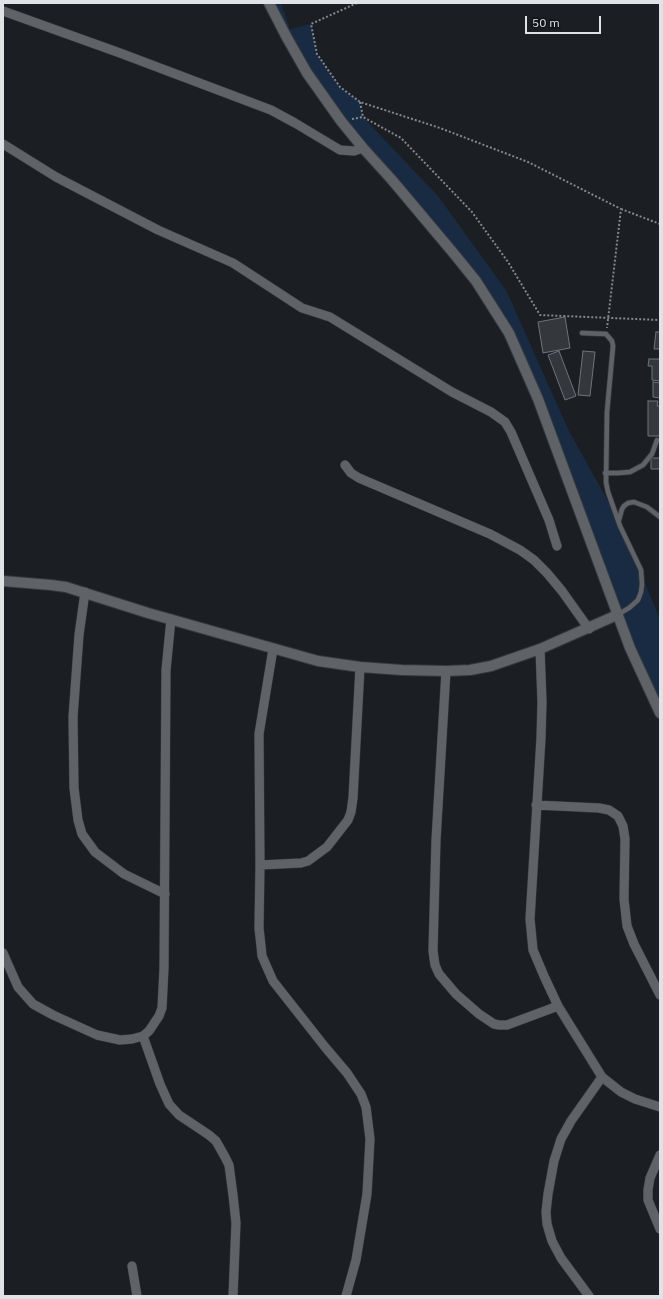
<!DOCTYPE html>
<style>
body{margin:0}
#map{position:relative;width:663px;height:1299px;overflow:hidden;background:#1b1e23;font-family:"IBM Plex Sans",sans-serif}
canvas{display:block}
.frame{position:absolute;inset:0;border:4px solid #e0e3e6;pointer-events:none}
.scale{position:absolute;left:525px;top:16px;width:76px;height:18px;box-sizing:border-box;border:2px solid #e0e3e6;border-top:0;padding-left:5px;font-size:12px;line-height:14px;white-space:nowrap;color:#e0e3e6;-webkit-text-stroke:3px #121519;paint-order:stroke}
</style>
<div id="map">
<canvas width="663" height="1299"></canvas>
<div class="frame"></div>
<div class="scale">50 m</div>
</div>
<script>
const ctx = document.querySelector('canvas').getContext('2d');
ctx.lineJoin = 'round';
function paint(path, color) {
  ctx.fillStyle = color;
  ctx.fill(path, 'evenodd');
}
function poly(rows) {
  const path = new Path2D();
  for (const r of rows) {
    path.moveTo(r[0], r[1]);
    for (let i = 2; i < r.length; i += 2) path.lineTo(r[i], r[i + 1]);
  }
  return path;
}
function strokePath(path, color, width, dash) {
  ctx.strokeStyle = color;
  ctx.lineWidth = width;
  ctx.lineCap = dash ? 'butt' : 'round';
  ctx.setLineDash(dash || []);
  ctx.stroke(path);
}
paint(poly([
 [269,3,281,3,290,29,311,24,317,54,340,87,360,102,363,117,438,196,506,290,569,431,619,521,660,619,660,713,538,399,498,314,341,121]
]), '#192b43');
const building = poly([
 [565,317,570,348,543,353,538,322,565,317],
 [656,332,660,332,660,349,654,349,656,332],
 [559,351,576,396,565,400,548,355,559,351],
 [583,351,595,352,590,396,578,395,583,351],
 [649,359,660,359,660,381,652,380,652,366,648,366,649,359],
 [653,382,660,383,660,398,653,397,653,382],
 [648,401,658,401,657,406,660,406,660,436,648,436,648,401],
 [651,458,660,458,660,469,651,469,651,458]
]);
paint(building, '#34383d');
strokePath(building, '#6f7479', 1);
const service = poly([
 [582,333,606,334,612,341,613,346,607,412,606,482,608,492,620,526,641,570,642,584,641,592,638,600,629,608,617,615],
 [605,473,618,473,630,472,643,465,652,454,657,440],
 [619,520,622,509,624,506,628,503,634,502,647,507,660,517]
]);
const minor = poly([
 [3,11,120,53,271,110,295,123,340,150,354,151,363,148],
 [3,144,56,177,158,230,233,263,302,308,330,317,452,392,491,412,505,422,511,432,549,520,557,546],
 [345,465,351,473,359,478,490,534,520,550,534,560,547,573,562,591,589,629],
 [85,592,79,635,73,717,74,788,78,820,82,834,95,852,124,874,165,894],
 [273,649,259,734,260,865,259,928,261,946,262,956,273,981,325,1047,347,1073,361,1094,366,1107,370,1139,367,1194,356,1260,346,1296],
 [540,649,542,702,541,738,530,919,533,950,544,976,558,1006,602,1077,621,1092,635,1099,660,1107],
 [446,671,436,840,433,951,435,965,439,974,456,994,479,1014,494,1024,499,1025,507,1025,558,1006],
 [536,805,599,808,609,810,618,816,623,826,625,839,624,899,627,926,634,944,660,995],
 [260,865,301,863,308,861,327,847,348,820,351,812,353,798,360,667],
 [3,953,18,987,33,1004,53,1015,97,1035,120,1040,132,1039,143,1036,149,1031,159,1016,162,1008,164,968,166,670,171,619],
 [143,1036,160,1084,169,1104,179,1115,209,1135,216,1141,225,1157,229,1165,233,1195,236,1223,233,1296],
 [660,1155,650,1178,648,1190,648,1200,660,1229],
 [132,1266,137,1296],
 [589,1296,561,1258,552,1241,547,1224,546,1212,548,1194,554,1161,561,1139,571,1121,602,1077]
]);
const tertiary = poly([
 [3,581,51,585,66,587,148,613,318,661,360,667,402,670,446,671,470,670,491,666,540,649,617,615]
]);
const secondary = poly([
 [269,3,286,36,307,73,341,121,363,148,392,180,455,255,476,281,509,333,538,399,630,648,660,713]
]);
strokePath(service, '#36383c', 6);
strokePath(minor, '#36383c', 10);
strokePath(tertiary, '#36383c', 12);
strokePath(secondary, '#36383c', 12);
strokePath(poly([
 [357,3,311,24,317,54,340,87,360,102,440,128,528,162,621,209,607,328],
 [360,102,363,117],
 [352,119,363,117,401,138,472,212,508,262,540,315,660,320],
 [621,209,660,224]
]), '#84878b', 2, [2, 2]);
strokePath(service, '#5f6368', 4.5);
strokePath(minor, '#5f6368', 9);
strokePath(tertiary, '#5f6368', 10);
strokePath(secondary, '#5f6368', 10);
</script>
